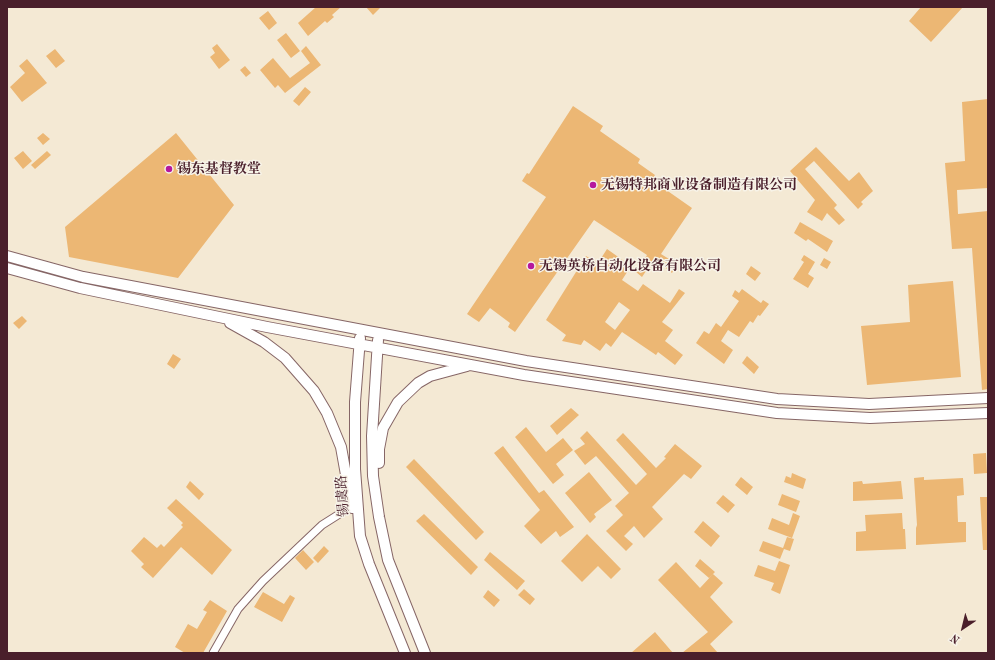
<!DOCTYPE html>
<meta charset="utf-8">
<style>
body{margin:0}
#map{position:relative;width:995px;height:660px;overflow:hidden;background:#f4e9d4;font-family:"Old Standard TT",serif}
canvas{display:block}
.frame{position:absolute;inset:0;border:8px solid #4a1f2b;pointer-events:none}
.north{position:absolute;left:943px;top:608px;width:40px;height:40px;-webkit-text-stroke:3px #f7f3e8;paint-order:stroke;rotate:215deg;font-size:11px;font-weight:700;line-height:16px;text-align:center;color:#4a1f2b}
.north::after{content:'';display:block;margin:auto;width:14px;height:18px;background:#4a1f2b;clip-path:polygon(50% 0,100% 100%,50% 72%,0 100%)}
</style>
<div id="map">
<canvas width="995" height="660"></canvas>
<div class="frame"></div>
<div class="north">N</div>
</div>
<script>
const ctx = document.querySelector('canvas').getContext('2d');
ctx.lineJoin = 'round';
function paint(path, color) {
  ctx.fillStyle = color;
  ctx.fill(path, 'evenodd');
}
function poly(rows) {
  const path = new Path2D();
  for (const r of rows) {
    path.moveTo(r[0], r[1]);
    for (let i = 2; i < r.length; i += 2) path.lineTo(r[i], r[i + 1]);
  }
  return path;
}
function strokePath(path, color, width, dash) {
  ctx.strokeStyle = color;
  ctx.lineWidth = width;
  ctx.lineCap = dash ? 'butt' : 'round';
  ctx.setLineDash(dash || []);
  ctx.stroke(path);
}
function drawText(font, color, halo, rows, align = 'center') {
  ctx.font = font + ' "Old Standard TT","Noto Serif SC",serif';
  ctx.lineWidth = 3;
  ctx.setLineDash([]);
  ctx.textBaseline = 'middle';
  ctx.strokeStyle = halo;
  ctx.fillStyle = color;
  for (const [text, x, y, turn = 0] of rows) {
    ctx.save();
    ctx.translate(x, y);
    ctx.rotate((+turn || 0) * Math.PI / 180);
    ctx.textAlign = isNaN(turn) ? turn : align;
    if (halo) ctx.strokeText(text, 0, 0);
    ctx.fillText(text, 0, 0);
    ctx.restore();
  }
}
paint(poly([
 [316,7,341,7,332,15,334,17,327,23,325,21,308,36,298,23],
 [366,7,381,7,373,15],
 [921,7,963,7,931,42,909,21],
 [268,11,277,23,269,30,259,18],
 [286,33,300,51,291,58,277,40],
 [217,44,230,60,219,69,210,57,215,53,212,48],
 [306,46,321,65,285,93,278,85,275,88,260,70,273,58,290,78,310,63,301,51],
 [55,49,65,61,56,68,46,56],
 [27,59,47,83,22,102,10,87,25,73,19,66],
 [245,66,251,73,246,77,240,70],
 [305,87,311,92,299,106,293,101],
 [988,99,988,188,957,190,958,214,988,211,988,389,982,390,972,248,952,249,945,163,965,161,962,102],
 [573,106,603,126,600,131,640,159,638,163,655,175,652,180,692,208,661,254,677,264,672,273,654,259,642,277,636,272,647,255,594,220,515,332,508,327,510,323,490,308,479,322,467,314,546,197,522,181,527,173,529,174],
 [43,133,50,139,43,145,37,138],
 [176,133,234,205,178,278,69,257,65,227],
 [816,147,849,181,859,172,873,191,861,202,863,204,858,209,814,161,805,169,837,205,834,208,845,220,839,225,827,213,822,221,807,212,815,200,790,171],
 [23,151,32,161,23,169,14,158],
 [47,151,51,155,35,169,31,165],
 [800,222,833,241,827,252,808,239,806,241,794,233],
 [607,249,631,266,622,280,638,291,643,284,670,303,679,289,685,293,662,322,673,330,665,341,683,355,675,365,658,352,656,355,622,332,611,347,606,343,600,351,584,340,581,345,562,341,566,335,546,320,586,256,598,263],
 [619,302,630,310,615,330,605,322],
 [804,255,815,262,808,274,814,278,808,288,793,279,804,262,801,260],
 [824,258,831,262,827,269,820,265],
 [751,266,761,273,755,281,746,274],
 [953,281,961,377,867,385,861,326,910,322,908,285],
 [742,289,761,303,763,300,769,304,760,316,758,315,753,323,750,321,739,337,728,330,721,341,733,350,724,364,696,343,704,331,709,334,716,323,721,327,739,301,732,296,735,290,739,293],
 [22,316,27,321,19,329,13,323],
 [173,354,181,359,174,369,167,364],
 [747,356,759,367,754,374,742,363],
 [571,408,579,415,557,435,550,426],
 [526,427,546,452,563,438,573,450,556,464,564,475,553,484,515,437],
 [587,431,636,485,647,474,616,440,623,433,656,468,666,458,664,457,675,444,702,466,691,479,684,474,652,507,663,519,644,538,634,526,624,536,633,544,626,551,606,531,623,515,615,506,629,493,596,456,585,465,574,451,585,444,580,438],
 [503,446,539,493,544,490,574,527,560,537,556,531,541,544,524,526,540,510,494,453],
 [986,453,987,473,974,474,973,454],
 [414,459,484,532,476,540,406,467],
 [589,472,612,500,594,514,596,517,590,523,565,493],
 [792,473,806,479,803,489,784,482,786,476,791,478],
 [741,477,753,487,747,495,735,485],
 [924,477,924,480,963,478,964,495,957,496,958,522,966,522,966,542,916,545,916,528,917,525,914,478],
 [190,481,204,494,199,500,186,487],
 [862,481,863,484,901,481,903,499,853,501,853,482],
 [782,494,800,501,796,512,778,505],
 [723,495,735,505,728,513,716,503],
 [980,497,988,497,988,550,983,550],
 [176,499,232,550,212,575,181,547,153,578,141,567,144,564,131,551,144,537,157,548,161,544,164,547,183,527,181,525,183,523,167,508],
 [793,513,800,516,792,538,768,529,772,518,789,525],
 [902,513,903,529,905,529,906,549,856,551,856,532,866,531,865,515],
 [424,514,478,567,471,575,416,521],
 [703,521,720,536,711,547,694,532],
 [587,534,621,569,611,579,598,566,582,582,561,561],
 [787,537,794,539,790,551,784,549,780,559,759,551,763,541,783,548],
 [324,546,329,551,318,563,313,558],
 [303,550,314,562,306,570,295,558],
 [490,552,525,581,517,590,484,560],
 [700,559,715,572,709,578,695,566],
 [779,561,790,565,780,594,771,590,774,583,754,576,758,565,775,571],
 [676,562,700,588,713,574,723,583,710,597,733,622,710,644,718,653,682,653,708,632,658,580],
 [524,589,535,599,530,605,518,595],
 [488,590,500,600,494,607,483,597],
 [263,592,284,604,290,595,295,598,282,622,254,607],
 [210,600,227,611,203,653,185,653,175,647,188,624,197,629,207,612,203,610],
 [655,632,673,653,631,653]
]), '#ecb774');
const street = poly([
 [213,653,238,609,263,581,322,525,352,506]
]);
const primary = poly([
 [7,256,83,277,526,361,777,399,869,404,988,398],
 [7,268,80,288,267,327,524,375,777,413,870,418,988,413],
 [230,323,264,342,285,358,314,391,327,413,341,447,352,508],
 [360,338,355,402,355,469,360,536,369,564,405,653],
 [378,340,372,436,373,476,379,517,388,560,425,653],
 [379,463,379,449,383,428,398,402,418,383,430,376,467,366]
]);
strokePath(street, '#866666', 9);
strokePath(primary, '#866666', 12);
strokePath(street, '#fff', 7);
strokePath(primary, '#fff', 10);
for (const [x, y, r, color] of [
 [169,169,4,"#b5179e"],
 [593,185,4,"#b5179e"],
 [531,266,4,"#b5179e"]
]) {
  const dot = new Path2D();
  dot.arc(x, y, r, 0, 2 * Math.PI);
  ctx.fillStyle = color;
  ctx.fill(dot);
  strokePath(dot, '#f7f3e8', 1.5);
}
drawText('bold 14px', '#4a1f2b', '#f7f3e8', [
 ["锡东基督教堂",177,169],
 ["无锡特邦商业设备制造有限公司",601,185],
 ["无锡英桥自动化设备有限公司",539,266]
], 'left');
drawText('14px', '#4a1f2b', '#f7f3e8', [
 ["锡虞路",343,496,-94]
]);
</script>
